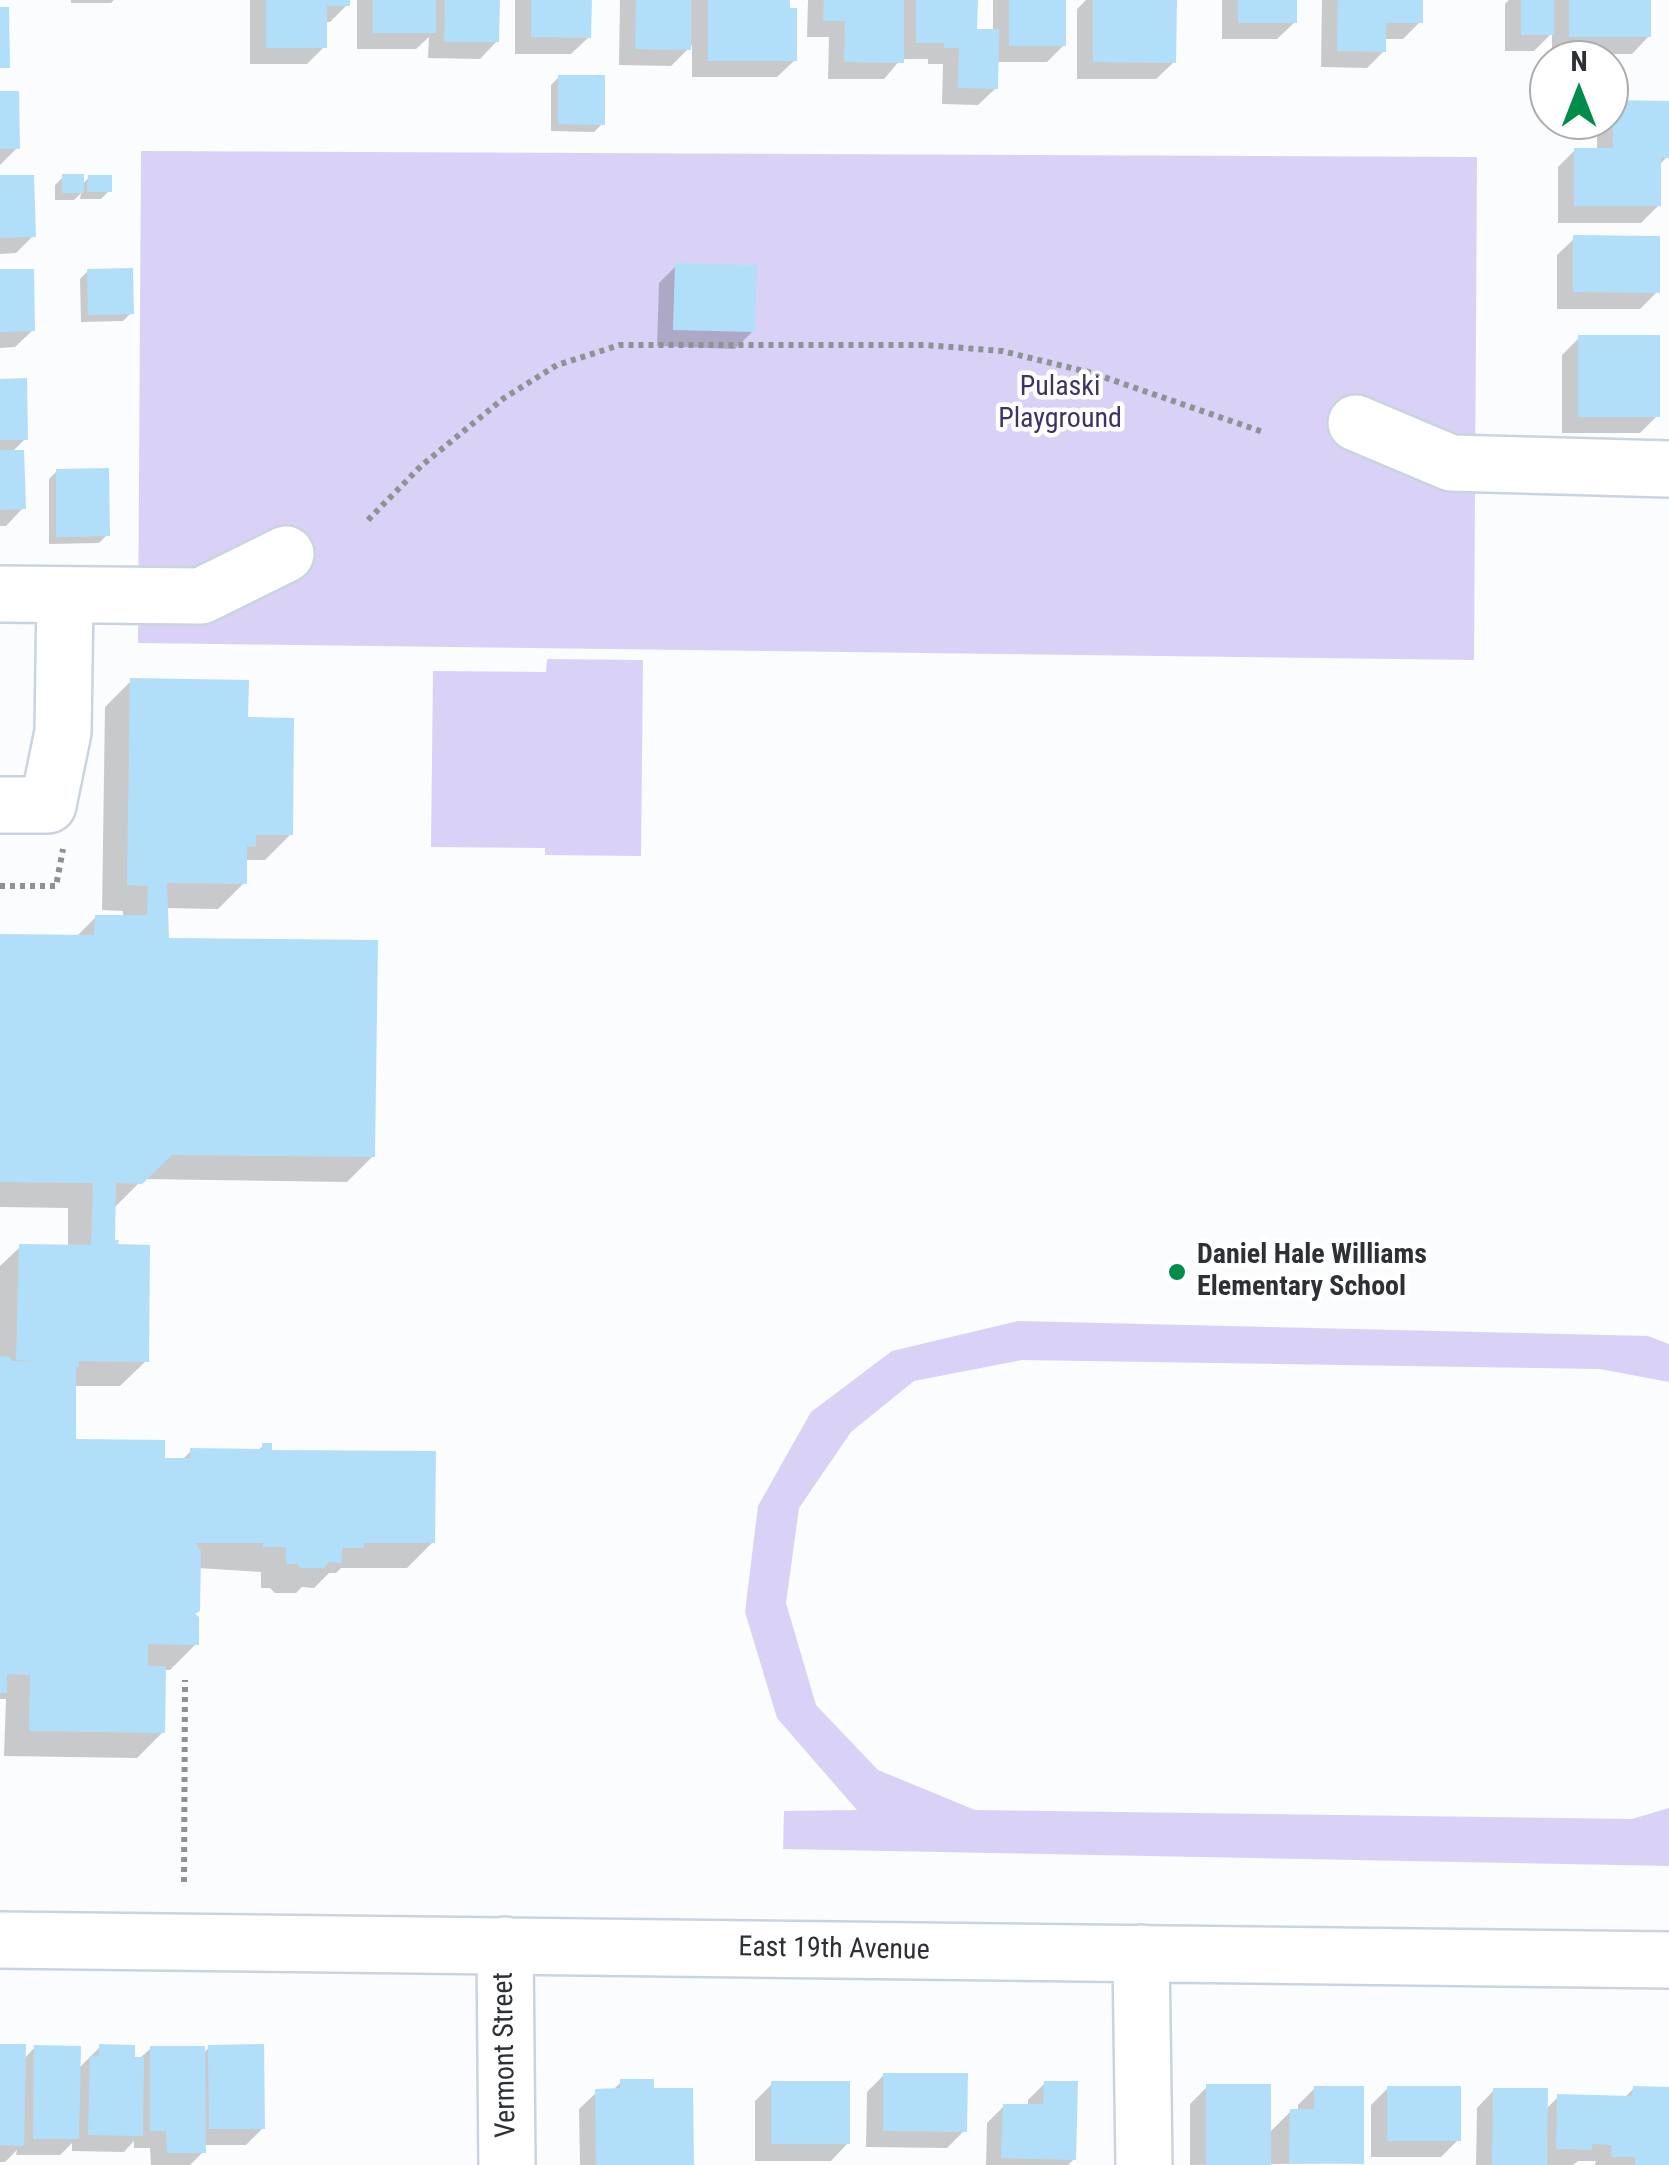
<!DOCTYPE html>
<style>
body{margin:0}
#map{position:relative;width:1669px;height:2165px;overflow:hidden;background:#fafcfe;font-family:"Roboto Condensed",sans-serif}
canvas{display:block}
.north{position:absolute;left:1529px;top:40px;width:100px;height:100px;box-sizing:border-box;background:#fff;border:2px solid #abacae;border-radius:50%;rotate:0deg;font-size:28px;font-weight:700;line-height:40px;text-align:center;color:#2d3035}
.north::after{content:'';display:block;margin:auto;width:35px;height:45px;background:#008d4b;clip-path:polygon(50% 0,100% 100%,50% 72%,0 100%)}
</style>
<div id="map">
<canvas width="1669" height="2165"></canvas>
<div class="north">N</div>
</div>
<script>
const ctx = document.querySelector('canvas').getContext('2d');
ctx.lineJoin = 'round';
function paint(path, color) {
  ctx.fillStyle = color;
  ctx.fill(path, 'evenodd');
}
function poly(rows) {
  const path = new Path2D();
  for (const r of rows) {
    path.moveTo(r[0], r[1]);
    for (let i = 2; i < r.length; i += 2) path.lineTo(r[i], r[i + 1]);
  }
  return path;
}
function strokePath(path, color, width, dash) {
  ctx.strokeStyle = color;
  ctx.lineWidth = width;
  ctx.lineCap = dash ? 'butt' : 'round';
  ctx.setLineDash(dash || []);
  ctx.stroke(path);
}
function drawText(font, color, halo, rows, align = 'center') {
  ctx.font = font + ' "Roboto Condensed",sans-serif';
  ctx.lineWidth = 9;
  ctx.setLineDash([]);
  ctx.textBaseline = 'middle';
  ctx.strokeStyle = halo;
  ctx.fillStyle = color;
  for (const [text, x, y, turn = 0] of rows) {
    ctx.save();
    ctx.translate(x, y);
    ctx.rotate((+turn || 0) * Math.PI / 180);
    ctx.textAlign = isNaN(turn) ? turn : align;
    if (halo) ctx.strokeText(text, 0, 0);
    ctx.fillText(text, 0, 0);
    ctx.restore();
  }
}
paint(poly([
 [141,151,1477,157,1474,660,138,643],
 [547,659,643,660,641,856,545,855,545,848,431,847,433,671,546,672],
 [1018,1321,1648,1336,1669,1344,1669,1382,1600,1369,1022,1360,914,1381,851,1432,799,1508,786,1603,816,1705,878,1770,975,1810,1632,1819,1669,1808,1669,1866,783,1849,784,1811,857,1810,777,1718,745,1612,758,1506,811,1412,892,1351]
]), '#d9d2f6');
paint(poly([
 [71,0,114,0,111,3,71,3],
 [250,0,347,0,347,5,330,22,324,22,324,47,307,64,250,64],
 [357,0,498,0,497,41,480,59,428,58,429,37,416,49,357,49],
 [515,0,589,0,589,37,571,54,515,54],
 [620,0,787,0,795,60,777,77,692,77,692,45,671,66,619,65],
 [808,0,975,0,975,31,993,31,993,0,1064,0,1064,45,1047,62,996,62,996,88,978,105,942,104,943,64,928,64,928,59,901,59,884,79,828,79,829,37,807,37],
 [1086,0,1174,0,1174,62,1156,79,1077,79,1077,9],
 [1222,0,1295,0,1295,22,1277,39,1222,39],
 [1322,0,1421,0,1420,22,1403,39,1384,39,1384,51,1367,68,1321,67],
 [1509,0,1649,0,1649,36,1632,54,1552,54,1552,33,1534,51,1505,51,1505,4],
 [559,77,602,124,594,132,551,131,551,85],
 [0,94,17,148,0,165],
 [1614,103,1667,157,1659,165,1659,205,1641,223,1558,223,1558,167,1575,150,1597,151,1597,120,1609,120,1609,108],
 [63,177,82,185,89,177,109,191,101,199,80,199,81,193,74,200,55,200,55,185],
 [0,178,33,236,16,253,0,254],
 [1575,238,1657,292,1640,309,1557,309,1557,255],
 [676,266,753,331,735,349,657,346,659,283],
 [88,271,131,313,123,321,81,322,80,279],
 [0,272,33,330,15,347,0,348],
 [1579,338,1657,416,1640,433,1562,433,1562,355],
 [0,381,25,439,11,453,23,508,6,526,0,526],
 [57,471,107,535,99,543,49,544,49,479],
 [131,681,246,720,291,834,265,860,244,860,244,883,218,909,165,908,166,940,373,1156,347,1182,143,1179,113,1209,113,1242,146,1361,120,1386,73,1386,73,1441,162,1460,182,1460,191,1451,257,1451,263,1446,433,1542,407,1568,341,1568,336,1573,329,1573,314,1588,302,1587,296,1593,275,1593,270,1588,261,1588,261,1572,198,1568,192,1615,196,1644,170,1670,164,1670,163,1732,137,1758,4,1756,6,1699,0,1699,0,1266,20,1247,68,1247,68,1208,0,1207,0,937,75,938,96,917,123,918,123,911,102,910,105,707],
 [0,2046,23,2060,35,2047,78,2069,100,2047,132,2059,139,2059,151,2048,203,2054,209,2047,263,2128,246,2145,203,2145,203,2152,190,2165,151,2165,150,2148,134,2148,134,2141,124,2152,72,2151,72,2143,60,2155,16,2155,17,2150,5,2162,0,2162],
 [884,2075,964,2131,947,2148,866,2147,867,2092],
 [621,2082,652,2091,692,2165,580,2165,579,2109,597,2092,612,2091],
 [1045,2083,1074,2159,1068,2165,986,2165,987,2123,1004,2106,1028,2106,1028,2100],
 [772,2084,848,2143,831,2161,755,2161,755,2101],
 [1207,2087,1269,2133,1291,2111,1298,2111,1298,2105,1315,2088,1361,2163,1190,2165,1190,2104],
 [1388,2088,1458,2140,1441,2157,1371,2157,1371,2105],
 [1634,2088,1669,2089,1669,2165,1595,2165,1596,2161,1578,2161,1573,2165,1476,2165,1477,2108,1494,2090,1545,2110,1558,2097,1624,2098]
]), '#0003');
paint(poly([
 [266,0,350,0,350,6,327,6,327,48,266,48],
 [373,0,436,0,436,33,373,33],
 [445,0,500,0,499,42,444,42],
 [531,0,592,0,591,38,531,37],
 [636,0,691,0,691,50,635,49],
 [708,0,790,0,790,8,797,8,797,61,708,61],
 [824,0,904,0,904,63,844,62,845,21,823,21],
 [916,0,978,0,977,29,999,29,998,89,958,88,959,48,944,48,944,43,916,43],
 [1009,0,1066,0,1066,46,1009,46],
 [1093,0,1177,0,1176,63,1093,62],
 [1238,0,1297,0,1297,23,1238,23],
 [1338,0,1423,0,1423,23,1386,23,1386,52,1337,51],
 [1521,0,1554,0,1554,35,1521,35],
 [1569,0,1651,0,1651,37,1569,37],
 [0,7,9,7,10,68,0,68],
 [558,75,605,75,605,125,558,124],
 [0,91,19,91,20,149,0,149],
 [1613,100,1669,101,1669,158,1661,158,1661,206,1574,206,1574,148,1613,148],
 [62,174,84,174,84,193,62,193],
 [0,175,34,175,36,237,0,238],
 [88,175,112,175,112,192,87,192],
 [1573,235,1660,236,1660,293,1573,292],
 [675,263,757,265,755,332,673,330],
 [133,268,134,314,88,315,87,269],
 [0,269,34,269,35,331,0,332],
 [1578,335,1660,335,1660,417,1578,417],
 [27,378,28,440,0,440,0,379],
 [0,450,24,450,26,509,0,510],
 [109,468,110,536,56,537,56,469],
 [130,678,249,680,248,717,294,718,293,835,256,835,256,847,247,846,247,884,167,883,169,938,378,940,375,1157,172,1155,142,1184,116,1183,115,1240,119,1240,118,1244,150,1245,149,1362,79,1361,79,1367,76,1367,76,1439,165,1440,165,1458,190,1458,190,1448,262,1449,262,1443,272,1443,272,1450,436,1451,435,1543,364,1543,364,1548,342,1548,342,1563,329,1562,324,1568,301,1568,297,1564,286,1564,286,1547,263,1547,263,1543,195,1543,201,1551,200,1611,195,1614,199,1617,199,1645,148,1644,148,1666,166,1666,165,1733,29,1731,30,1675,7,1674,7,1693,0,1693,0,1356,11,1357,11,1361,35,1361,16,1360,19,1244,91,1245,93,1183,0,1182,0,934,94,935,95,915,147,915,148,886,127,885],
 [0,2044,26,2044,24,2146,0,2145],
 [99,2044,135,2045,135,2057,144,2057,143,2136,88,2135,90,2056,99,2056],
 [264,2044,265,2129,209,2129,208,2045],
 [34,2045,81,2046,79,2139,33,2139],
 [150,2046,205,2046,206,2153,167,2153,166,2131,150,2131],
 [883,2073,968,2073,967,2132,883,2131],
 [620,2079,654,2079,654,2088,693,2088,694,2165,596,2165,595,2089,620,2088],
 [771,2081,850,2081,850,2144,771,2144],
 [1044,2081,1078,2081,1076,2160,1001,2158,1003,2104,1043,2104],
 [1206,2084,1271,2084,1271,2165,1206,2165],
 [1314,2086,1364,2086,1364,2164,1289,2163,1290,2109,1314,2109],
 [1387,2086,1461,2086,1461,2141,1387,2141],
 [1633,2086,1669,2087,1669,2165,1635,2165,1635,2157,1611,2157,1612,2145,1592,2144,1592,2150,1556,2149,1557,2094,1632,2096],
 [1493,2088,1548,2088,1547,2165,1492,2165]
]), '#b1dff9');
const minor = poly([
 [1356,423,1451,463,1669,469],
 [0,594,201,596,286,554],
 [0,805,48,805,63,732,65,595],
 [0,1940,1669,1960],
 [505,1945,507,2165],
 [1141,1953,1144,2165]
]);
strokePath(minor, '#cad4e0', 60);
strokePath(poly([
 [368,520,421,466,504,398,557,365,620,345,925,345,1002,351,1092,373,1263,432],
 [0,886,56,886,63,849],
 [184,1882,185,1680]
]), '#8f9295', 6, [5, 5]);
strokePath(minor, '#fff', 55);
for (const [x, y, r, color] of [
 [1177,1272,10,"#008d4b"]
]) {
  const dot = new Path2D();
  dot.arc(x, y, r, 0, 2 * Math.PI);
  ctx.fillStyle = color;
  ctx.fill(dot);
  strokePath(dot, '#fff', 4);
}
drawText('28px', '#403267', '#fff', [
 ["Pulaski",1060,388],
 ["Playground",1060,420]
]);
drawText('bold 28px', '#2d3035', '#fff', [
 ["Daniel Hale Williams",1197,1256],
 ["Elementary School",1197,1288]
], 'left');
drawText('28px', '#2d3035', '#fff', [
 ["East 19th Avenue",834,1950,1],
 ["Vermont Street",506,2055,-91]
]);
</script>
